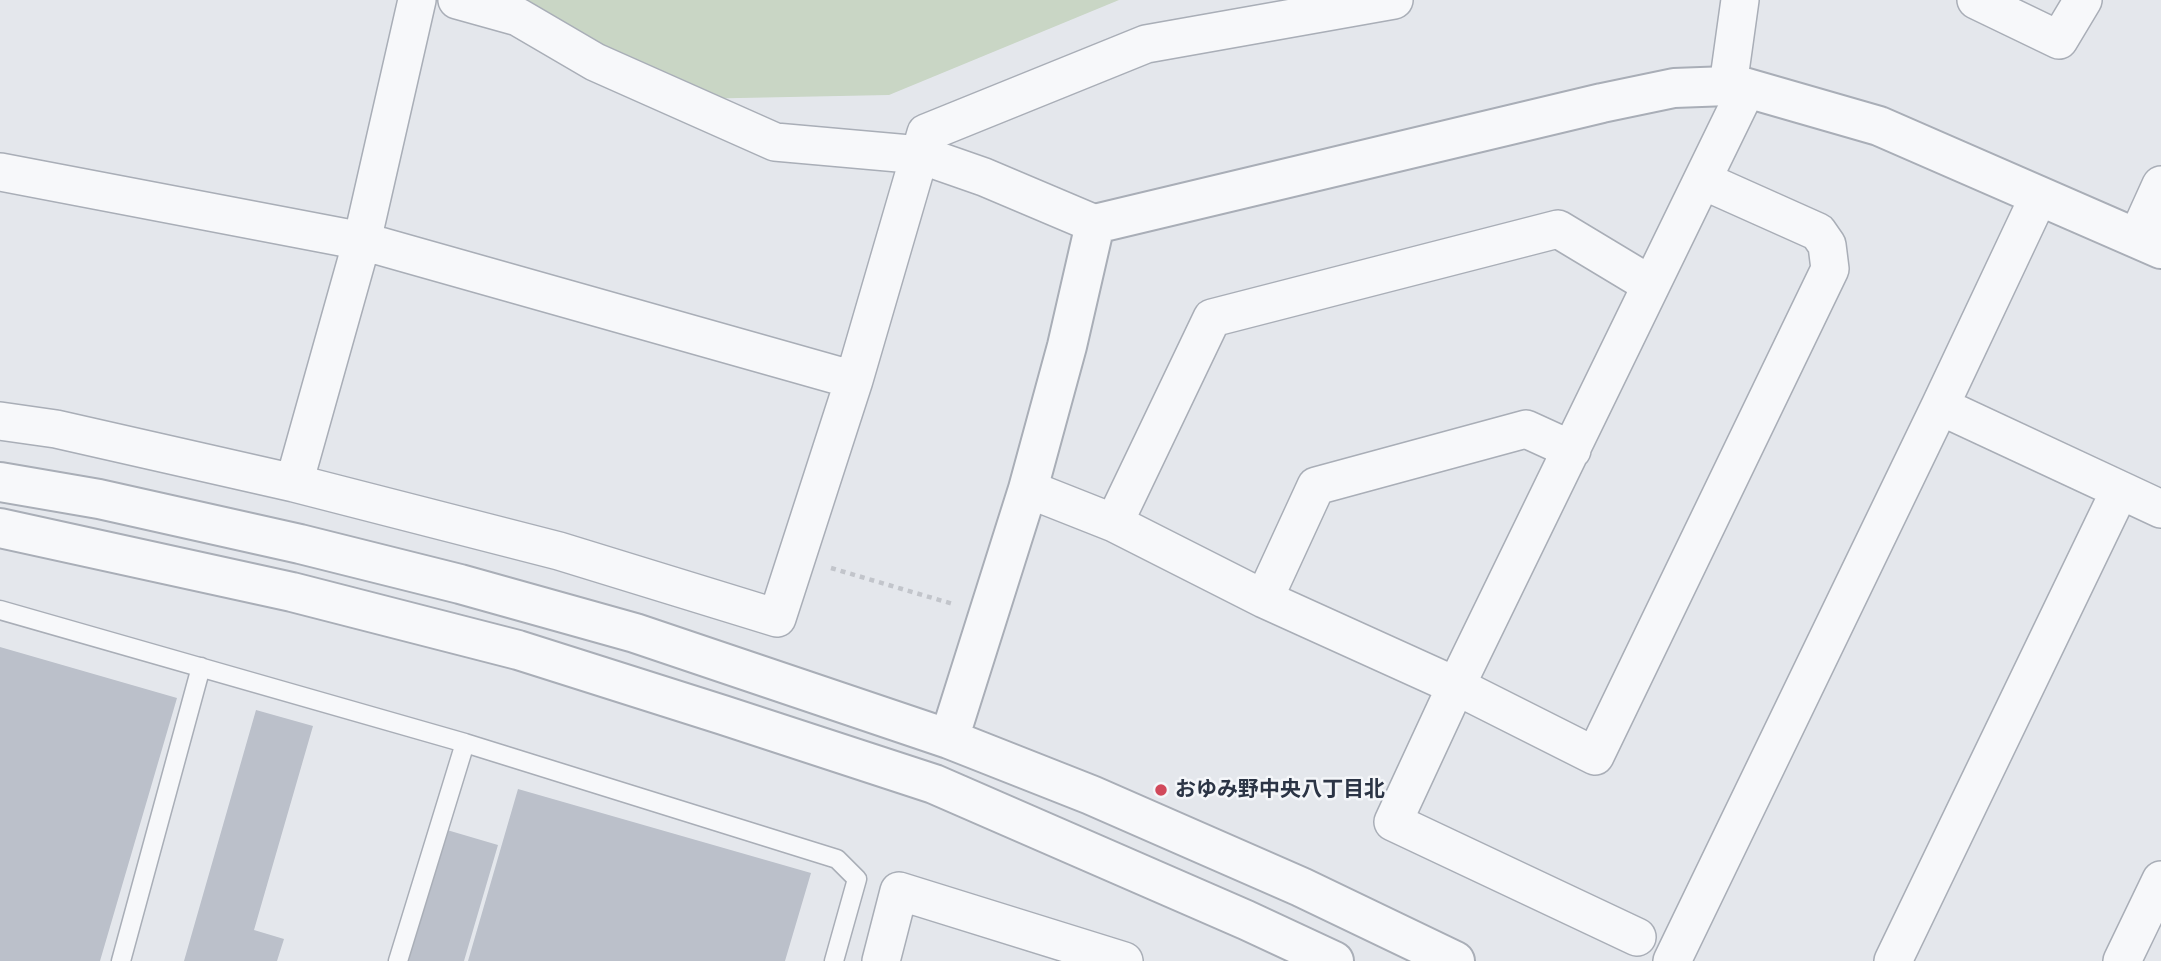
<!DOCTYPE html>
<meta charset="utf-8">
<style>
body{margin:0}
canvas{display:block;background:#e4e7ec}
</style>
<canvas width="2161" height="961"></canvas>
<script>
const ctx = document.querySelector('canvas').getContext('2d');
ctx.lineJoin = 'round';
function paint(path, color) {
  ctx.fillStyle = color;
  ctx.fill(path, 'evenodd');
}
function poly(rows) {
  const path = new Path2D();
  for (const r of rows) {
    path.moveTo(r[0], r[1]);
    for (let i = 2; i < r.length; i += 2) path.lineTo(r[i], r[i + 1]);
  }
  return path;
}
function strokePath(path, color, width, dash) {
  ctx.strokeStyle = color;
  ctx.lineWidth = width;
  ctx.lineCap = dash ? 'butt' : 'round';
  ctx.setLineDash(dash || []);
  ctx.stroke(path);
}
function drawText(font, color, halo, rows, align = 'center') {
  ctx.font = font + ' Helvetica,"Noto Sans JP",sans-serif';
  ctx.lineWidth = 5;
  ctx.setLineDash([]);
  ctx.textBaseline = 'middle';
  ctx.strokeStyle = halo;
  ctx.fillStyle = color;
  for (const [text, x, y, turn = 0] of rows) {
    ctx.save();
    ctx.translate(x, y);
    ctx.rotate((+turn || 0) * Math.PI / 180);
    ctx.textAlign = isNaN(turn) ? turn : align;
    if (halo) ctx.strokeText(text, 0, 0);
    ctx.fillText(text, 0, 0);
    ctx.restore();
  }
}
paint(poly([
 [480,0,1119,0,889,95,690,99]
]), '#c9d6c5');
paint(poly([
 [0,647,177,698,100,961,0,961],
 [256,710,313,726,254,930,284,939,277,961,184,961],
 [518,789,811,873,785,961,468,961],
 [447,830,498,845,464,961,408,961]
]), '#bbc0ca');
const service = poly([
 [0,610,465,743,837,859,857,879,834,961],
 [121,961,201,667],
 [398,961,465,743]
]);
const minor = poly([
 [457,0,518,17,595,62,775,142,921,155,984,177,1095,224],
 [1976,0,2059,40,2083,0],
 [1728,86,1740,0],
 [0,172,362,241,854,380,926,133,1146,44,1394,0],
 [2137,238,2161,185],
 [1940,406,2161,509],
 [0,421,56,429,294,483,559,551,777,618,854,380],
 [294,483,362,241,417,0],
 [1028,489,1114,523,1264,599,1456,686,1747,88],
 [1114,523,1212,318,1558,229,1651,285],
 [1264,599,1316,486,1526,429,1572,450],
 [1637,937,1393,822,1456,686,1595,756,1830,269,1827,245,1818,232,1704,181],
 [881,961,899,891,1124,961],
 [1672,961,1940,406,2039,196],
 [1893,961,2120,490],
 [2122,961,2161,880]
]);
const tertiary = poly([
 [0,482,99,499,300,544,460,584,635,633,949,739,1091,795,1301,887,1455,961],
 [0,528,292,592,518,650,723,715,934,784,1246,920,1334,961],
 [949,739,1028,489,1067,346,1095,224,1602,103,1674,88,1728,86,1747,88,1879,126,2161,249]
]);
strokePath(service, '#a9aeb7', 21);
strokePath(minor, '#a9aeb7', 40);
strokePath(tertiary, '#a9aeb7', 42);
strokePath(poly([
 [831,568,953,604]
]), '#c2c5cb', 4.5, [5, 5]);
strokePath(service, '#f7f8fa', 18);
strokePath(minor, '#f7f8fa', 37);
strokePath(tertiary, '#f7f8fa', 38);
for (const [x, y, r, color] of [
 [1161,790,7,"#d1495b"]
]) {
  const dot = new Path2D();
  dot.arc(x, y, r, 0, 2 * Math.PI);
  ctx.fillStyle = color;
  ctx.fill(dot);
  strokePath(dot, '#f4f6f9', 2.5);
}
drawText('bold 21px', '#2b3445', '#f4f6f9', [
 ["おゆみ野中央八丁目北",1175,790]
], 'left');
</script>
